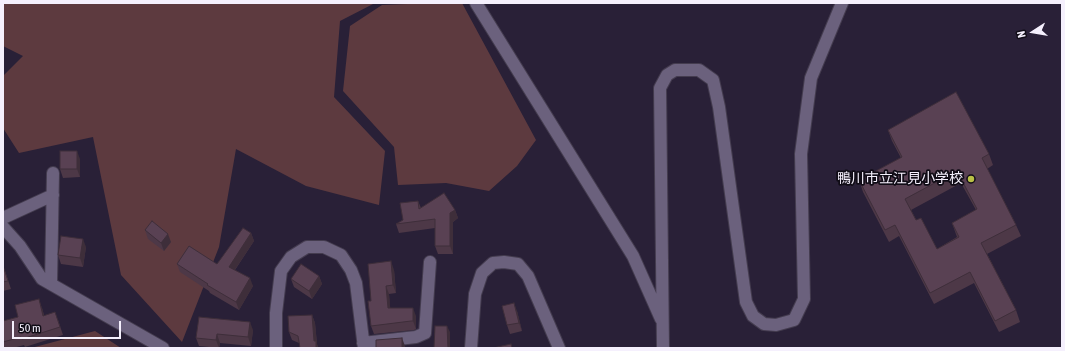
<!DOCTYPE html>
<meta charset="utf-8">
<style>
body{margin:0}
#map{position:relative;width:1065px;height:351px;overflow:hidden;background:#292037;font-family:"Asap Condensed",sans-serif}
canvas{display:block}
.frame{position:absolute;inset:0;border:4px solid #f5f0fd;pointer-events:none}
.north{position:absolute;left:1013px;top:12px;width:40px;height:40px;-webkit-text-stroke:3px #100c16;paint-order:stroke;rotate:258deg;font-size:11px;font-weight:700;line-height:16px;text-align:center;color:#f5f0fd}
.north::after{content:'';display:block;margin:auto;width:14px;height:18px;background:#f5f0fd;clip-path:polygon(50% 0,100% 100%,50% 72%,0 100%)}
.scale{position:absolute;left:12px;top:321px;width:109px;height:18px;box-sizing:border-box;border:2px solid #f5f0fd;border-top:0;padding-left:5px;font-size:12px;line-height:14px;white-space:nowrap;color:#f5f0fd;-webkit-text-stroke:3px #100c16;paint-order:stroke}
</style>
<div id="map">
<canvas width="1065" height="351"></canvas>
<div class="frame"></div>
<div class="north">N</div>
<div class="scale">50 m</div>
</div>
<script>
const ctx = document.querySelector('canvas').getContext('2d');
ctx.lineJoin = 'round';
function paint(path, color) {
  ctx.fillStyle = color;
  ctx.fill(path, 'evenodd');
}
function poly(rows) {
  const path = new Path2D();
  for (const r of rows) {
    path.moveTo(r[0], r[1]);
    for (let i = 2; i < r.length; i += 2) path.lineTo(r[i], r[i + 1]);
  }
  return path;
}
function strokePath(path, color, width, dash) {
  ctx.strokeStyle = color;
  ctx.lineWidth = width;
  ctx.lineCap = dash ? 'butt' : 'round';
  ctx.setLineDash(dash || []);
  ctx.stroke(path);
}
function drawText(font, color, halo, rows, align = 'center') {
  ctx.font = font + ' "Asap Condensed","Noto Sans JP",sans-serif';
  ctx.lineWidth = 3.5;
  ctx.setLineDash([]);
  ctx.textBaseline = 'middle';
  ctx.strokeStyle = halo;
  ctx.fillStyle = color;
  for (const [text, x, y, turn = 0] of rows) {
    ctx.save();
    ctx.translate(x, y);
    ctx.rotate((+turn || 0) * Math.PI / 180);
    ctx.textAlign = isNaN(turn) ? turn : align;
    if (halo) ctx.strokeText(text, 0, 0);
    ctx.fillText(text, 0, 0);
    ctx.restore();
  }
}
paint(poly([
 [3,3,375,3,340,21,334,97,385,151,379,205,306,186,236,149,219,247,182,342,121,275,93,137,19,153,3,128,3,76,23,56,3,46],
 [432,3,462,3,536,140,517,166,489,191,446,183,398,185,394,147,343,91,350,26,382,5],
 [95,331,121,348,31,348]
]), '#5d3a3f');
const minor = poly([
 [476,3,633,256,661,319],
 [3,218,53,195],
 [3,227,20,246,42,279,163,348],
 [51,284,53,173],
 [363,343,416,337,425,333,430,262],
 [276,348,276,313,281,271,291,257,307,247,324,247,341,255,351,270,356,283,364,348],
 [471,348,475,294,482,273,493,263,504,262,518,264,528,276,559,348],
 [663,348,660,88,667,75,675,70,699,70,713,80,719,107,746,302,753,316,764,324,776,325,794,320,804,299,801,154,811,78,842,3]
]);
strokePath(minor, '#443c4f', 14);
strokePath(minor, '#6b617d', 12);
paint(poly([
 [888,130,989,154,993,165,987,169,1016,225,1021,236,987,254,1016,310,1020,322,999,332,974,283,934,304,899,236,889,242,863,192,859,180,901,158,892,141],
 [961,183,976,210,952,223,957,237,937,249,916,220,911,210],
 [80,159,80,177,63,178,60,169],
 [418,201,421,208,455,210,458,218,453,222,453,254,438,254,435,246,435,228,399,233,396,224,403,220],
 [145,230,171,242,164,251,148,239],
 [251,233,254,241,235,270,253,286,239,310,210,293,209,291,180,272,177,264,217,264],
 [86,247,83,267,61,264,58,255],
 [3,265,11,289,3,291],
 [394,270,396,293,389,294,390,308,416,316,416,329,414,330,374,334,371,326,371,301],
 [319,276,322,284,312,299,294,287,291,279],
 [42,308,44,315,58,320,63,335,25,347,24,345,13,348,3,348,3,321,18,317],
 [517,311,522,331,510,334,507,325],
 [312,315,315,323,317,344,318,348,299,343,292,340,289,332],
 [199,317,253,330,251,346,220,343,219,348,199,346,196,338]
]), '#4d3847');
paint(poly([
 [77,151,80,159,80,177,77,169],
 [455,210,458,218,453,222,453,254,450,246,450,213],
 [251,233,254,241,232,274,229,267],
 [168,234,171,242,164,251,161,243],
 [83,239,86,247,83,267,80,258],
 [391,261,394,270,396,293,393,285],
 [319,276,322,284,312,299,309,291],
 [250,278,253,286,239,310,236,302],
 [386,286,389,294,391,316,388,308],
 [39,299,42,308,46,324,43,316],
 [514,303,517,311,522,331,519,323],
 [413,308,416,316,416,329,413,321],
 [312,315,315,323,317,344,318,348,316,348,314,341],
 [250,322,253,330,251,346,248,337],
 [447,326,450,332,450,348,448,348],
 [217,334,220,343,219,348,216,340],
 [402,338,405,346,405,348,402,348]
]), '#3e2e3a');
const building = poly([
 [956,92,989,154,982,158,1016,225,981,243,1016,310,995,321,970,272,930,293,895,225,885,230,859,180,902,157,888,130,956,92],
 [957,171,977,209,952,223,959,237,937,249,921,218,916,220,905,199,957,171],
 [60,151,77,151,77,169,60,169,60,151],
 [444,193,455,210,450,213,450,246,435,246,435,219,396,224,403,220,400,203,418,201,419,209,444,193],
 [152,221,168,234,161,243,145,230,152,221],
 [243,228,251,233,229,267,250,278,236,302,207,285,208,284,177,264,189,246,217,264,243,228],
 [61,236,83,239,80,258,58,255,61,236],
 [391,261,393,285,386,286,388,308,413,308,413,321,411,321,371,326,368,301,371,301,368,264,391,261],
 [301,264,319,276,309,291,291,279,301,264],
 [3,266,8,281,3,282,3,266],
 [39,299,43,316,55,312,60,327,22,339,21,337,3,342,3,321,18,317,15,305,39,299],
 [514,303,519,323,507,325,502,306,514,303],
 [312,315,314,341,316,341,316,348,300,348,298,336,289,332,288,316,312,315],
 [199,317,250,322,248,337,217,334,216,340,196,338,199,317],
 [435,326,447,326,448,348,434,348,435,326],
 [402,338,402,348,376,348,376,340,402,338],
 [511,344,512,348,493,348,511,344]
]);
paint(building, '#594153');
strokePath(building, '#3e2e3a', 1);
for (const [x, y, r, color] of [
 [971,179,4,"#bac046"]
]) {
  const dot = new Path2D();
  dot.arc(x, y, r, 0, 2 * Math.PI);
  ctx.fillStyle = color;
  ctx.fill(dot);
  strokePath(dot, '#100c16', 1.5);
}
drawText('14px', '#f5f0fd', '#100c16', [
 ["鴨川市立江見小学校",963,179]
], 'right');
</script>
